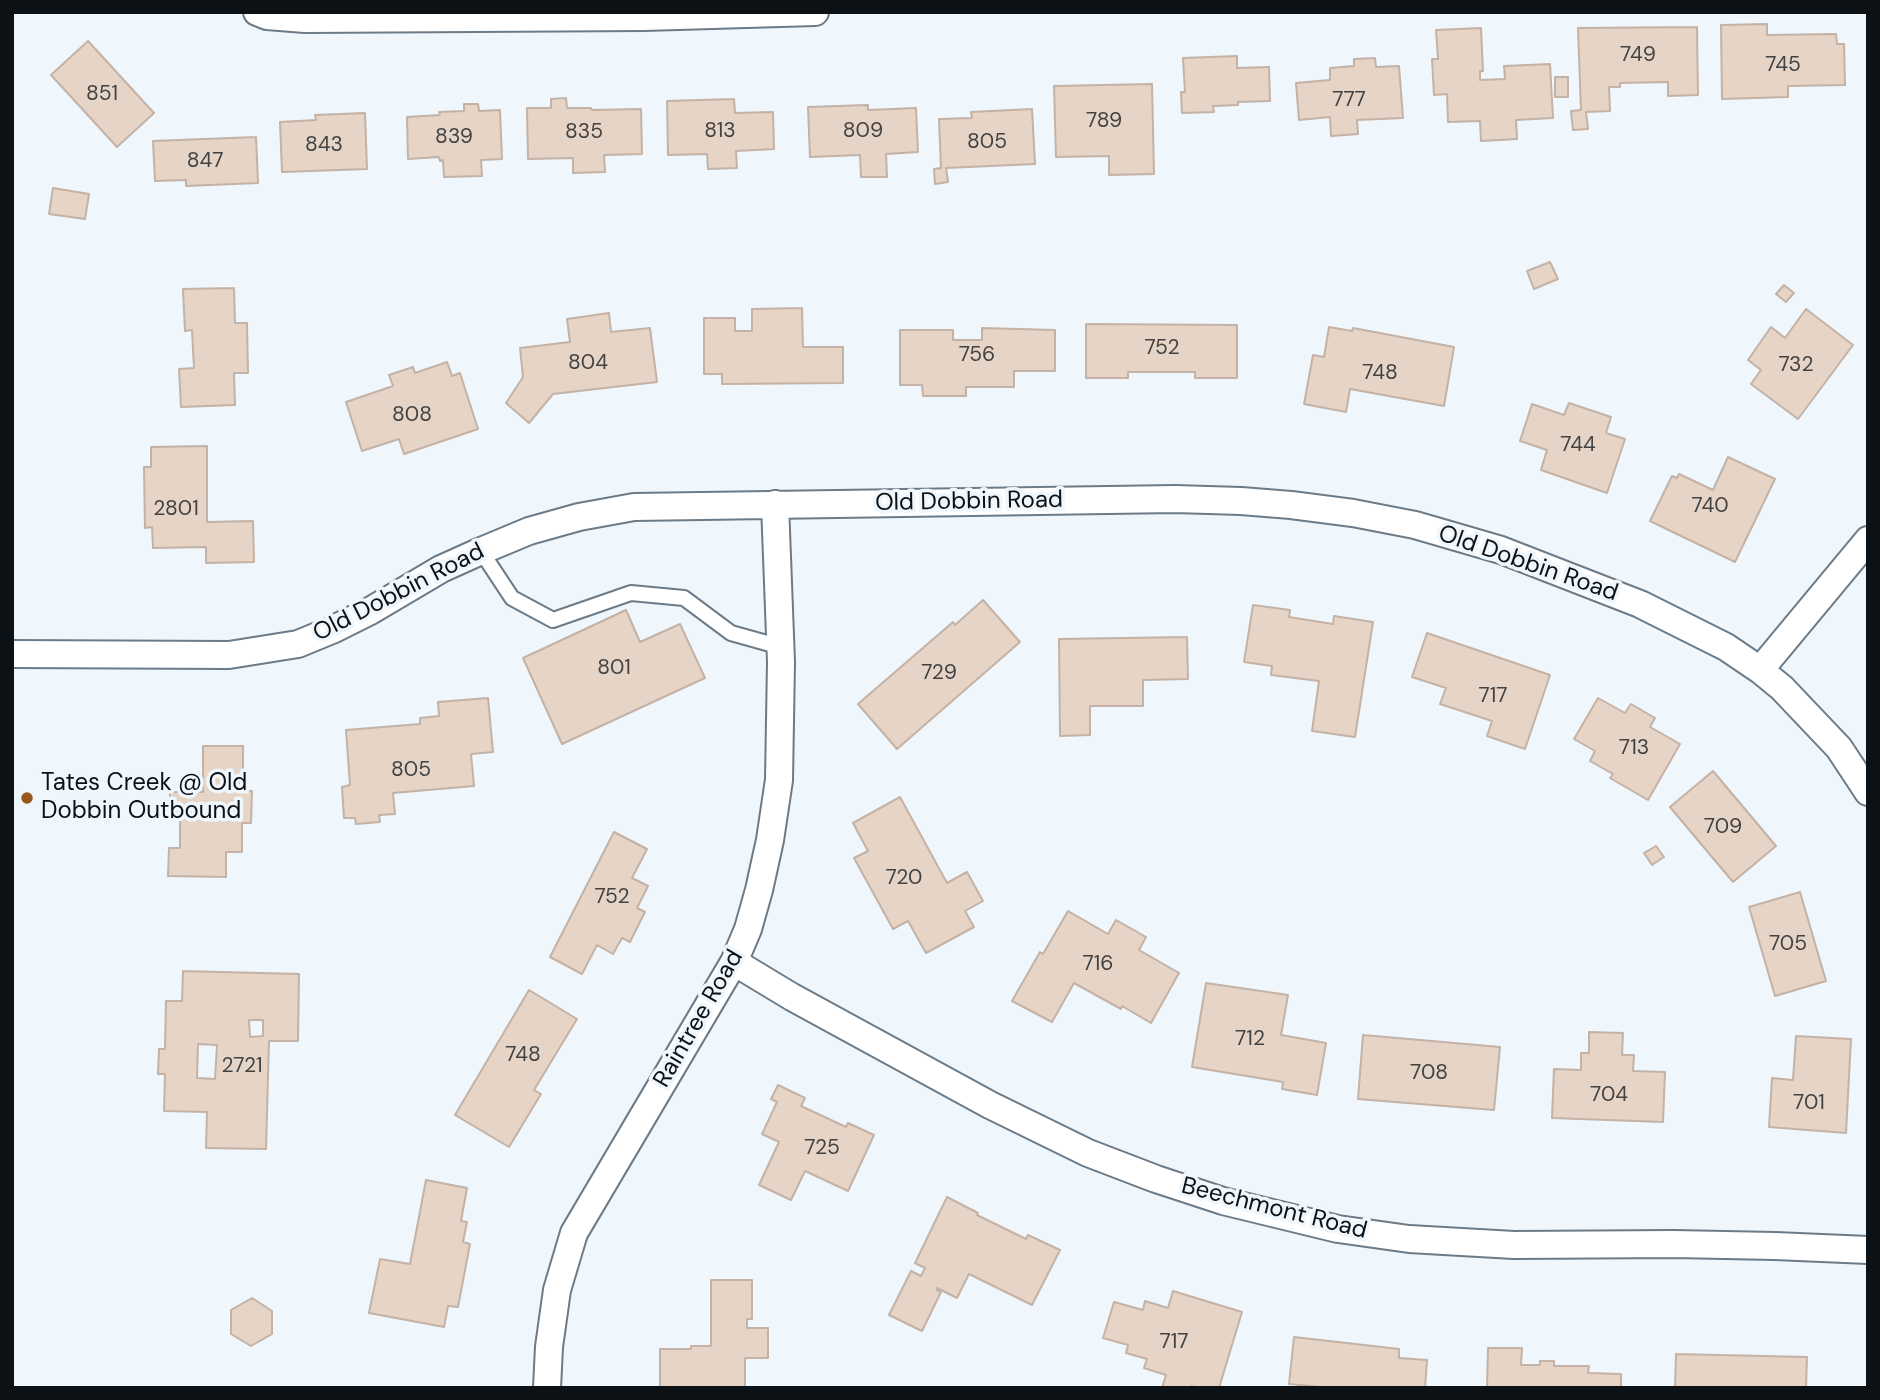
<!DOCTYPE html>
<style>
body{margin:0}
#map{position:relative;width:1880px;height:1400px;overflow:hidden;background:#eff6fc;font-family:"DM Sans",sans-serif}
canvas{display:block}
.frame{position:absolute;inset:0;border:14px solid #0b1115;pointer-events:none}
</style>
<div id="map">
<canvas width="1880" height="1400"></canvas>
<div class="frame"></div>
</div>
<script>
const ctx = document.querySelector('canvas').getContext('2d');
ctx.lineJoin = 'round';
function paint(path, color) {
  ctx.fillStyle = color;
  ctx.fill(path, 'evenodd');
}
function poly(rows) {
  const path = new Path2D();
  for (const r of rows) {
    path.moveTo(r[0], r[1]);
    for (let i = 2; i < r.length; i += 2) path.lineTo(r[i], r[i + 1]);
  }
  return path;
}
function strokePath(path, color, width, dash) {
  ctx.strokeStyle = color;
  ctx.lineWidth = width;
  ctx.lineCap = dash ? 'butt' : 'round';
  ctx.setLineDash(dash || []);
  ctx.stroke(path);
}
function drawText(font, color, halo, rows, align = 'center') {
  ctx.font = font + ' "DM Sans",sans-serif';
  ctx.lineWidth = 7;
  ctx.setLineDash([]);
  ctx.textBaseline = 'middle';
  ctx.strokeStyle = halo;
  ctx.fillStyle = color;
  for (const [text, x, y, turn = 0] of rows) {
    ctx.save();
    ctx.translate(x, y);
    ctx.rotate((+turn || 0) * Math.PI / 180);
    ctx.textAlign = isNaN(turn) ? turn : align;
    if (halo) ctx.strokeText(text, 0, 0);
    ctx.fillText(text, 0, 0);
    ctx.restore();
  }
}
const building = poly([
 [1767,24,1767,35,1836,34,1837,44,1844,44,1845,85,1788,86,1788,97,1722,99,1721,25,1767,24],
 [1697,27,1698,95,1668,96,1668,82,1620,83,1620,87,1609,87,1610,111,1586,112,1588,129,1573,130,1571,111,1581,110,1578,28,1697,27],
 [1481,28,1483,71,1480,71,1480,80,1505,79,1504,66,1550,64,1553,118,1516,120,1517,139,1481,141,1480,121,1448,122,1447,94,1434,95,1432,59,1438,59,1436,30,1481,28],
 [88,41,154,113,117,147,51,75,88,41],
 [1237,56,1237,68,1269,67,1270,101,1238,102,1238,105,1213,106,1214,112,1182,113,1181,92,1185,92,1183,58,1237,56],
 [1375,58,1376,67,1399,66,1403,118,1357,120,1358,134,1331,136,1330,117,1299,120,1296,83,1330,80,1330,68,1354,66,1354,59,1375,58],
 [1555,77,1568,77,1568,97,1555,97,1555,77],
 [1152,84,1154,174,1109,175,1109,156,1056,157,1054,86,1152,84],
 [566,98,567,108,591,108,592,110,641,109,642,154,604,155,605,172,573,173,573,158,528,159,527,108,551,108,551,99,566,98],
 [734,99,735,113,773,112,774,149,736,151,737,168,708,169,707,154,668,155,667,101,734,99],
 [464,104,478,104,479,111,500,110,502,159,481,160,482,176,444,177,443,160,440,161,439,157,408,159,407,117,440,115,439,112,464,111,464,104],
 [868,105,868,110,916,108,918,152,886,154,887,177,861,177,860,155,810,157,808,107,868,105],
 [1032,109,1035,164,946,168,948,182,935,184,934,169,941,168,939,119,972,118,971,112,1032,109],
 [365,113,367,169,282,172,280,122,316,120,315,115,365,113],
 [256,137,258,183,186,186,186,180,155,181,153,141,256,137],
 [53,188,89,194,85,219,49,214,53,188],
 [1550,262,1558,279,1534,289,1527,271,1550,262],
 [1784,285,1794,293,1786,302,1776,294,1784,285],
 [234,288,235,323,247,323,248,373,234,373,235,405,181,407,179,369,194,368,192,330,185,331,183,289,234,288],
 [802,308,803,347,843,347,843,383,722,384,722,374,704,374,704,318,735,318,735,331,752,331,752,309,802,308],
 [1806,309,1853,345,1798,419,1751,384,1761,370,1748,360,1771,327,1785,338,1806,309],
 [609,313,611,332,650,328,657,382,553,394,529,423,506,403,523,377,520,348,570,342,567,319,609,313],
 [1086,324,1237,325,1237,378,1195,378,1195,372,1128,372,1128,378,1086,378,1086,324],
 [1329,327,1352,331,1353,328,1454,347,1444,406,1350,389,1346,412,1304,404,1313,355,1324,357,1329,327],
 [982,328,1055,330,1055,371,1014,371,1014,387,966,387,966,396,923,396,922,385,900,385,900,330,953,330,953,340,982,340,982,328],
 [447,362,452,376,460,373,478,429,404,454,399,439,362,451,346,402,393,386,389,375,413,367,415,373,447,362],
 [1569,403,1611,417,1606,433,1625,439,1607,493,1541,470,1547,450,1520,441,1532,404,1564,415,1569,403],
 [207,446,207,522,253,521,254,562,206,563,206,547,153,548,152,527,145,528,144,467,151,467,151,447,207,446],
 [1728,457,1775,479,1735,562,1650,521,1672,476,1677,478,1679,474,1713,490,1728,457],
 [983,600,1020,642,897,749,858,704,953,622,955,625,983,600],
 [1253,605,1290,610,1289,617,1333,624,1334,616,1373,622,1355,737,1312,731,1319,681,1271,675,1272,666,1244,662,1253,605],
 [626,610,640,642,680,624,705,678,562,744,523,658,626,610],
 [1427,633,1550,675,1525,749,1487,736,1492,721,1440,704,1446,688,1412,677,1427,633],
 [1187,637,1188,679,1143,680,1143,706,1090,706,1090,735,1060,736,1059,639,1187,637],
 [488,698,493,752,471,754,474,786,393,793,395,814,379,815,380,822,356,824,355,818,344,818,342,787,350,785,346,730,420,724,420,718,439,716,438,702,488,698],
 [1598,698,1625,713,1631,704,1655,718,1650,727,1680,744,1648,800,1610,778,1613,774,1590,761,1595,751,1574,739,1598,698],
 [203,746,243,746,243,783,228,783,228,790,252,791,251,823,242,823,242,852,226,852,226,877,168,876,169,848,180,848,180,818,170,817,170,792,203,792,203,746],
 [1713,771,1776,846,1733,882,1670,807,1713,771],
 [900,797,947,883,967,872,983,901,965,911,974,927,926,953,908,921,893,929,854,858,868,851,853,823,900,797],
 [614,832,647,849,632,878,648,886,637,908,645,912,630,942,622,938,613,954,597,945,582,974,550,957,614,832],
 [1656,846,1664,857,1652,865,1644,853,1656,846],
 [1800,892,1826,981,1775,996,1749,907,1800,892],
 [1068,911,1108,934,1116,920,1146,937,1139,950,1179,973,1151,1023,1122,1006,1121,1009,1074,983,1052,1022,1012,1001,1040,952,1043,954,1068,911],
 [183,971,299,974,298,1041,269,1041,266,1149,206,1148,207,1112,164,1111,165,1074,158,1074,159,1049,165,1049,166,1001,182,1001,183,971],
 [249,1020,263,1020,263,1036,250,1037,249,1020],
 [198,1044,217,1045,215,1079,197,1078,198,1044],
 [1206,983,1288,995,1281,1035,1326,1043,1317,1095,1282,1089,1283,1082,1192,1067,1206,983],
 [529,990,577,1019,534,1090,541,1094,509,1147,455,1115,529,990],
 [1589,1032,1623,1033,1622,1055,1634,1055,1633,1071,1665,1072,1663,1122,1552,1118,1554,1069,1581,1070,1581,1053,1589,1053,1589,1032],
 [1363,1035,1500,1047,1494,1110,1358,1099,1363,1035],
 [1796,1036,1851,1039,1846,1133,1769,1127,1772,1078,1793,1080,1796,1036],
 [778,1085,805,1098,801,1106,846,1127,848,1123,874,1135,848,1191,805,1171,791,1200,759,1185,779,1142,762,1134,777,1102,771,1099,778,1085],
 [426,1180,467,1188,461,1221,467,1222,463,1242,470,1244,458,1307,448,1306,444,1327,369,1313,380,1259,410,1264,426,1180],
 [947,1197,978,1213,977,1215,1026,1239,1028,1235,1060,1250,1032,1305,969,1274,957,1298,937,1288,937,1290,941,1292,922,1331,889,1315,911,1271,921,1276,925,1268,915,1263,947,1197],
 [711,1280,752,1280,752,1319,747,1319,747,1328,768,1328,768,1358,745,1358,745,1388,660,1388,660,1349,691,1349,691,1346,711,1346,711,1280],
 [1173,1291,1242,1312,1219,1388,1198,1388,1191,1386,1190,1388,1162,1388,1166,1375,1144,1368,1147,1359,1126,1353,1128,1345,1103,1338,1114,1302,1143,1310,1145,1301,1168,1308,1173,1291],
 [252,1298,272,1311,272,1334,251,1346,231,1334,231,1310,252,1298],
 [1294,1337,1399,1349,1399,1358,1427,1360,1425,1388,1333,1388,1289,1384,1294,1337],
 [1488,1348,1522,1348,1521,1365,1540,1365,1540,1361,1554,1361,1554,1366,1589,1366,1588,1373,1621,1374,1621,1388,1487,1388,1488,1348],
 [1676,1354,1807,1357,1806,1388,1675,1388,1676,1354]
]);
paint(building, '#e6d5c7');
strokePath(building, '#c3b2a5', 2);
const lane = poly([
 [481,551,512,598,553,620,631,593,684,598,731,633,781,647]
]);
const street = poly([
 [257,12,267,16,305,19,644,17,815,12],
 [12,654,229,655,298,644,332,630,370,611,441,569,481,551,529,531,579,517,634,507,1175,499,1241,501,1291,505,1353,513,1415,525,1501,550,1640,604,1726,647,1760,670,1782,688,1839,748,1868,792],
 [1760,670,1868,540],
 [734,962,792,997,990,1105,1088,1153,1156,1179,1223,1201,1338,1229,1409,1239,1514,1245,1674,1244,1775,1246,1868,1250],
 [547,1388,549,1347,557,1290,574,1233,734,962,748,929,759,890,770,840,779,780,781,662,775,504]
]);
strokePath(lane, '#6c7b88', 18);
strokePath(street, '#6c7b88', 30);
strokePath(lane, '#fff', 14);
strokePath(street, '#fff', 26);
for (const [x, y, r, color] of [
 [27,798,7,"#95571c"]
]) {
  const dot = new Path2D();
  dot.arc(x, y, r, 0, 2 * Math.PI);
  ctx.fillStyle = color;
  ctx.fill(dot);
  strokePath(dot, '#eff6fc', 2.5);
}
drawText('21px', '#424242', null, [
 ["749",1638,55],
 ["745",1783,65],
 ["851",102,94],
 ["777",1349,100],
 ["789",1104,121],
 ["813",720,131],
 ["809",863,131],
 ["835",584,132],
 ["839",454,137],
 ["805",987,142],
 ["843",324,145],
 ["847",205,161],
 ["752",1162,348],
 ["756",977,355],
 ["804",588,363],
 ["732",1796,365],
 ["748",1380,373],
 ["808",412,415],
 ["744",1578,445],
 ["740",1710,506],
 ["2801",176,509],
 ["801",614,668],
 ["729",939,673],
 ["717",1493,696],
 ["713",1634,748],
 ["805",411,770],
 ["709",1723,827],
 ["720",904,878],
 ["752",612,897],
 ["705",1788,944],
 ["716",1098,964],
 ["712",1250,1039],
 ["748",523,1055],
 ["2721",242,1066],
 ["708",1429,1073],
 ["704",1609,1095],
 ["701",1809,1103],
 ["725",822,1148],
 ["717",1174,1342]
]);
drawText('24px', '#0b1115', '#eff6fc', [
 ["Old Dobbin Road",969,502,-1],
 ["Old Dobbin Road",1528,564,19],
 ["Old Dobbin Road",399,593,-27],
 ["Raintree Road",699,1019,-60],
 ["Beechmont Road",1274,1209,14]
]);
drawText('24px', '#0b1115', '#eff6fc', [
 ["Tates Creek @ Old",41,784],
 ["Dobbin Outbound",41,812]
], 'left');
</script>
